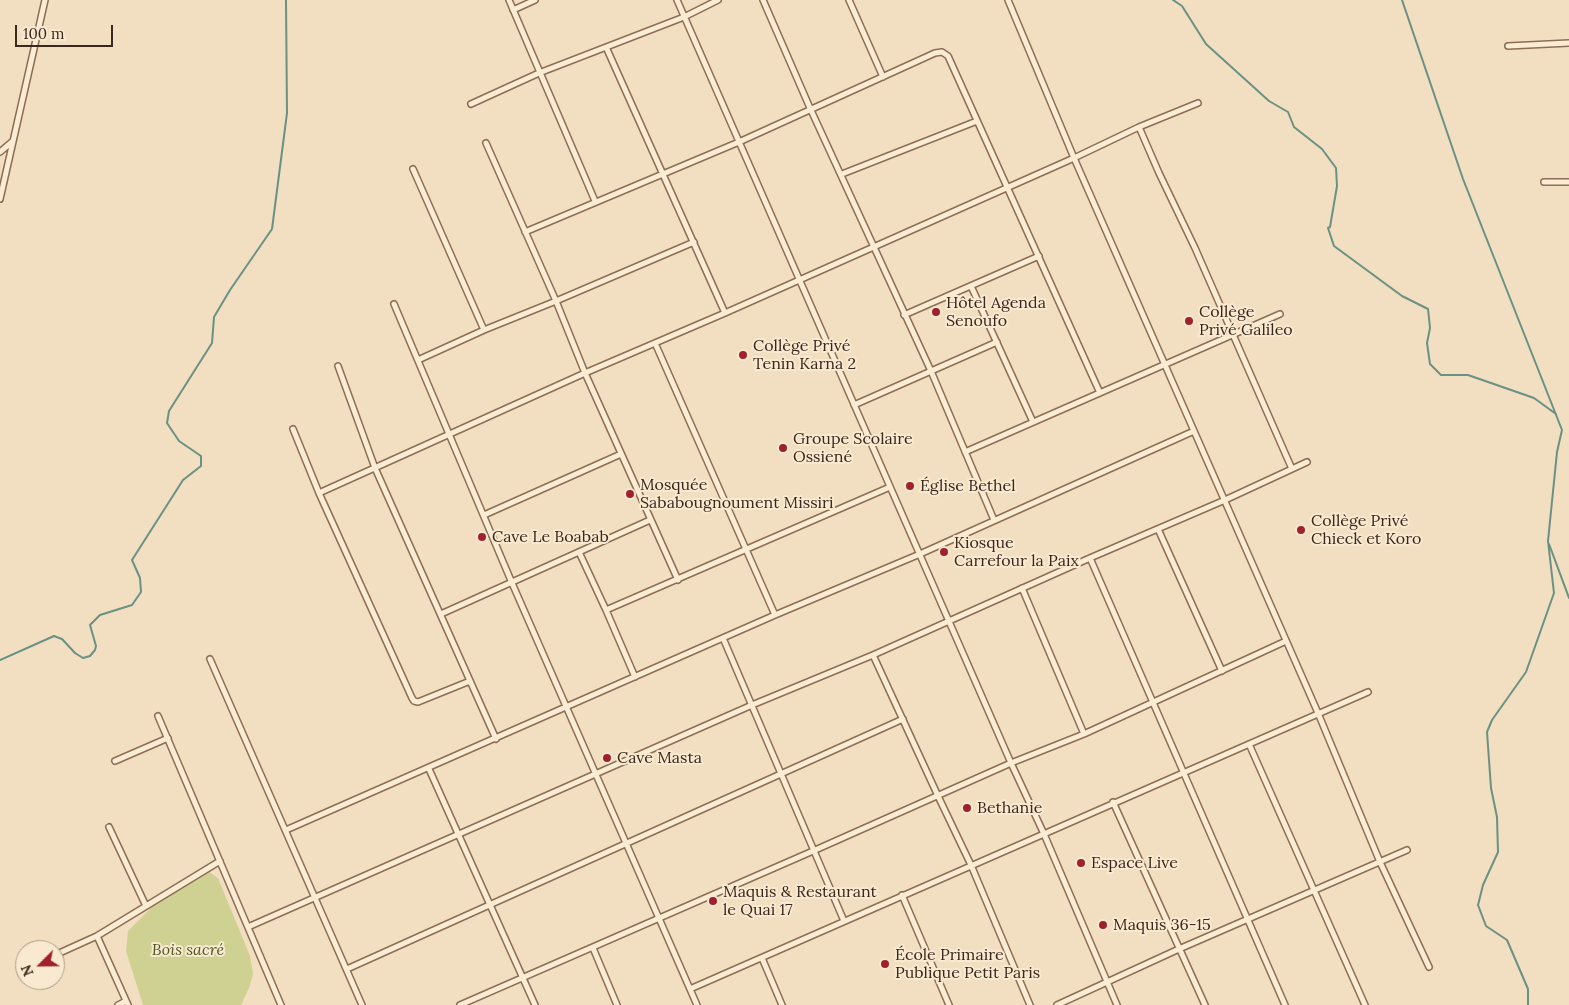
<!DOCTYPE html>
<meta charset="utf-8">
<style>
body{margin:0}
#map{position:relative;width:1569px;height:1005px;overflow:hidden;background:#f2dec0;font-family:Lora,serif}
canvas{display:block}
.north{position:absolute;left:15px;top:940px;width:50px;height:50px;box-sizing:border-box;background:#f8e9d0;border:1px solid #ac9c88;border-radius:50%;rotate:247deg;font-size:14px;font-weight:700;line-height:20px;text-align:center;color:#3b281c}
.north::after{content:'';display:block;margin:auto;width:18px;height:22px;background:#a0212e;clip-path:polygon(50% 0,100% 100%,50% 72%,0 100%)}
.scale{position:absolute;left:15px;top:25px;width:98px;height:22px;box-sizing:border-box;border:2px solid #3b281c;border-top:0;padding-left:6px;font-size:15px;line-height:18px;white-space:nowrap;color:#3b281c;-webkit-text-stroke:4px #f8e9d0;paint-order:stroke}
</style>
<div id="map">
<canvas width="1569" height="1005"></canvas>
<div class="north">N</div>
<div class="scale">100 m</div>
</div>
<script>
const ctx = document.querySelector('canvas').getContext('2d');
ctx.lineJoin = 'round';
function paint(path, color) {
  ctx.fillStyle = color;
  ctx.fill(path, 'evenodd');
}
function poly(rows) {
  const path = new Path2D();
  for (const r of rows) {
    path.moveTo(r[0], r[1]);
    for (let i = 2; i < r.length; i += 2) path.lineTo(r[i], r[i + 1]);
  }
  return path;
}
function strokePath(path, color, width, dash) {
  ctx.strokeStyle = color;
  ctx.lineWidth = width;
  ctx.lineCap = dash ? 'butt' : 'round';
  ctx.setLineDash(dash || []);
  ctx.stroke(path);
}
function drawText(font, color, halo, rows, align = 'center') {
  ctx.font = font + ' Lora,serif';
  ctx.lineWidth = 4;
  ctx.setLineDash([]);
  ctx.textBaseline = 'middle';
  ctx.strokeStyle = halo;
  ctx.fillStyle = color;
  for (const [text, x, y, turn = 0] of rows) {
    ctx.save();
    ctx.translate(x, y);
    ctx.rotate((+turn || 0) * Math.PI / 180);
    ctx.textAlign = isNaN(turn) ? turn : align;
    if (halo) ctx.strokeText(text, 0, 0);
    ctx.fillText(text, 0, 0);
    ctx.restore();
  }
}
paint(poly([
 [209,872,218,878,250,956,253,974,249,988,241,1005,143,1005,126,951,128,931,152,907]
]), '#cfd193');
strokePath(poly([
 [1173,0,1182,6,1206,44,1269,101,1288,112,1294,127,1322,149,1336,168,1337,186,1330,227,1328,228,1334,246,1402,296,1428,309,1430,328,1427,343,1430,364,1441,375,1468,375,1534,398,1556,414],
 [1402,0,1463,179,1562,430,1557,452,1548,541,1554,593,1526,672,1492,720,1487,732,1491,788,1497,817,1498,852,1483,885,1478,905,1486,926,1507,940,1528,989,1528,1005],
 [1549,544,1569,598],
 [0,660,54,636,62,639,75,653,83,658,90,656,95,650,96,646,90,625,100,615,132,605,141,592,140,578,132,560,183,480,201,466,201,456,179,441,167,423,169,411,212,343,214,317,230,290,272,229,287,113,286,0]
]), '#699284', 2);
const street = poly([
 [509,0,595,201],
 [677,0,1011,763,1044,834,1117,1005],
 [763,0,810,108,931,371,994,520],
 [849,0,883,77],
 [1008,0,1074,158,1318,713,1380,862,1429,967],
 [513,10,535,0],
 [1508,46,1569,43],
 [606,47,725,313],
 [471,104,539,73,684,17,718,0],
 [1139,127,1159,173,1195,248,1292,469],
 [486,143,556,301,585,373,678,580],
 [0,152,13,141],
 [413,169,484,330],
 [842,174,977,121],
 [1544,182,1569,182],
 [0,199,45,0],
 [525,232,739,142,935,53,942,52,948,56,1100,393],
 [971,286,1033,422],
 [394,304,512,583,697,1005],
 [904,315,1039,256],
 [655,343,775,615],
 [418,360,484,330,556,301,694,242],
 [338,366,375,468,496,739],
 [854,405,997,342],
 [293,429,319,493,412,698,414,701,418,702,470,681],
 [965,452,1280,314],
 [319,493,585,373,725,313,1074,158,1139,127,1198,103],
 [484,515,621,454],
 [1158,529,1222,671],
 [579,552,606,610,635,677],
 [1090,558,1285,1005],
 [1022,588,1084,734],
 [606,610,890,487],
 [441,614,650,520],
 [723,638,844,921],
 [873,655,938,796,971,865,1030,1005],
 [210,659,362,1005],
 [158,716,281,1005],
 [1249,744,1365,1005],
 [115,761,168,738],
 [429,769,535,1005],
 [1113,802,1205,1005],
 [109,827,146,906],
 [286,830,775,615,920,554,1194,431],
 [902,895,949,1005],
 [248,927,752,705,873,655,1090,558,1225,500,1307,462],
 [97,936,128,1005],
 [593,948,617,1005],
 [55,955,97,936,220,861],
 [762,958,782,1005],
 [347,969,903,719],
 [690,989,1368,692],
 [118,1005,126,1001],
 [460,1005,813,851,1011,763,1084,734,1286,641],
 [1057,1005,1179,949,1407,850]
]);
strokePath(street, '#8c6e56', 8);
strokePath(street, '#fcecd4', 5);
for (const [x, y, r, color] of [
 [936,312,5,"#a0212e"],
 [1189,321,5,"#a0212e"],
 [743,355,5,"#a0212e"],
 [783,448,5,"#a0212e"],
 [910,486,5,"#a0212e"],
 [630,494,5,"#a0212e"],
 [1301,530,5,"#a0212e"],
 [482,537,5,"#a0212e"],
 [944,552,5,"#a0212e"],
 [607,758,5,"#a0212e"],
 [967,808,5,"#a0212e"],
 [1081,863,5,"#a0212e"],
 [713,901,5,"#a0212e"],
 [1103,925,5,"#a0212e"],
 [885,964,5,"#a0212e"]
]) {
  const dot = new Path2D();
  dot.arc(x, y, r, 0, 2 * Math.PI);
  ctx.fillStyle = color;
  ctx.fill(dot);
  strokePath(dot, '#f8e9d0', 2);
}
drawText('16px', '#3b281c', '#f8e9d0', [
 ["Hôtel Agenda",946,303],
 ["Senoufo",946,321],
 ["Collège",1199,312],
 ["Privé Galileo",1199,330],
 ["Collège Privé",753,346],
 ["Tenin Karna 2",753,364],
 ["Groupe Scolaire",793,439],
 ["Ossiené",793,457],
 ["Mosquée",640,485],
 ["Sababougnoument Missiri",640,503],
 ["Église Bethel",920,486],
 ["Collège Privé",1311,521],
 ["Chieck et Koro",1311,539],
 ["Cave Le Boabab",492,537],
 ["Kiosque",954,543],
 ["Carrefour la Paix",954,561],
 ["Cave Masta",617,758],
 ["Bethanie",977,808],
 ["Espace Live",1091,863],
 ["Maquis & Restaurant",723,892],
 ["le Quai 17",723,910],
 ["Maquis 36-15",1113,925],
 ["École Primaire",895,955],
 ["Publique Petit Paris",895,973]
], 'left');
drawText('italic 16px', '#505921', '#f8e9d0', [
 ["Bois sacré",188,950]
]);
</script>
